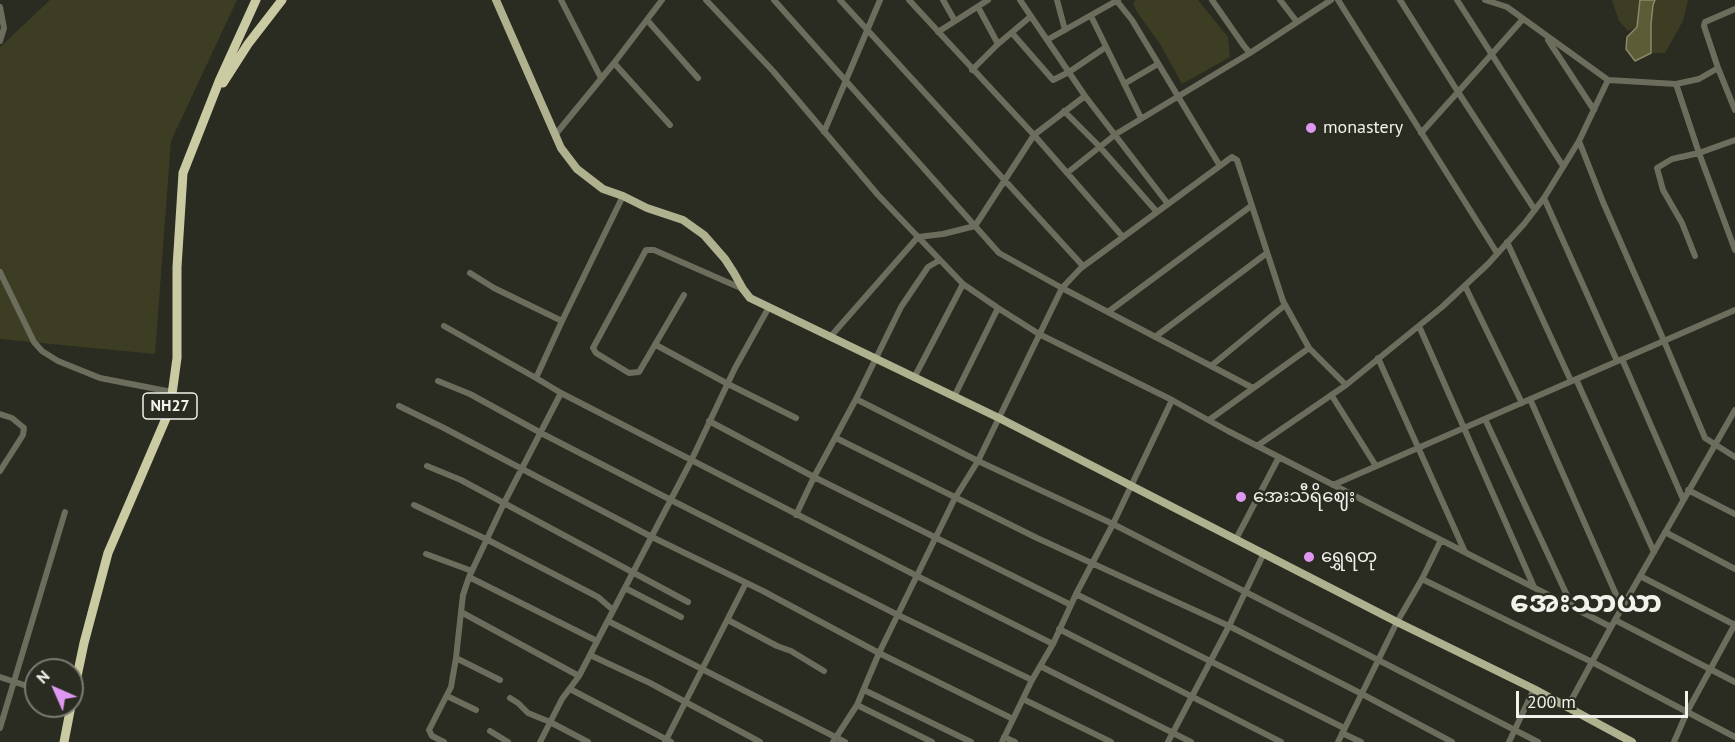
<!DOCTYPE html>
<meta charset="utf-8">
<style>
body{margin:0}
#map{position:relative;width:1735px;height:742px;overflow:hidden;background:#2a2b21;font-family:"PT Sans",sans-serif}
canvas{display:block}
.north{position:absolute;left:24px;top:658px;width:60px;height:60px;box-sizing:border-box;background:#2a2b21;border:2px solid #7a7b72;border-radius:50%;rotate:315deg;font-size:16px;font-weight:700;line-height:24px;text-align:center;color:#f1f2eb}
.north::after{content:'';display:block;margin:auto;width:21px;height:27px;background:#de98f2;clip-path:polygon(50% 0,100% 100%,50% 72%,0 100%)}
.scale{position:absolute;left:1516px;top:691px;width:172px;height:27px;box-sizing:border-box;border:3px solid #f1f2eb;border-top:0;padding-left:8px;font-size:18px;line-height:21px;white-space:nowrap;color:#f1f2eb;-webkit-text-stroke:4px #2a2b21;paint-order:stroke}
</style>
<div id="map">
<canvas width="1735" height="742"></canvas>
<div class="north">N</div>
<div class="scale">200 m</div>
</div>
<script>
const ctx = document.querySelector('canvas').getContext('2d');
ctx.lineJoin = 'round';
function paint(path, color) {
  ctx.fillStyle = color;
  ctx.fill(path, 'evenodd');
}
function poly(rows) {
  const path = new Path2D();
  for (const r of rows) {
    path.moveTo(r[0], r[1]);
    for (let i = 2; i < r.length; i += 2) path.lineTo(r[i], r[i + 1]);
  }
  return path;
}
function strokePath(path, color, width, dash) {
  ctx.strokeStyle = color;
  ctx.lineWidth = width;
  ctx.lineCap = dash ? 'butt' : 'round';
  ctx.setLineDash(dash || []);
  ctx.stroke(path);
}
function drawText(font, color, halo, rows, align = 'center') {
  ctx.font = font + ' "PT Sans","Noto Sans Myanmar",sans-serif';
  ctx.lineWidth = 5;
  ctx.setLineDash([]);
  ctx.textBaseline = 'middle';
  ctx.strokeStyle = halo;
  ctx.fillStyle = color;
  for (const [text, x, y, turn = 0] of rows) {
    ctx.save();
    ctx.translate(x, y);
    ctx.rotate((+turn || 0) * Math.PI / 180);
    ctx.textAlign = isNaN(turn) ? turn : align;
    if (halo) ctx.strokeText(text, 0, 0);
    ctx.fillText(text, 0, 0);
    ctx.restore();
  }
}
paint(poly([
 [50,0,237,0,171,141,155,354,0,339,0,47],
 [1136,0,1198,0,1228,37,1230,57,1182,84,1160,44,1137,12,1133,3],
 [1612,0,1640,0,1637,27,1628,31,1619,21],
 [1655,0,1688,0,1683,21,1665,53,1651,53,1651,24,1653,5]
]), '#3d3d23');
const water = poly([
 [1640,0,1655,0,1653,5,1651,24,1651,53,1635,61,1626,49,1627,37,1637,27,1640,0]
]);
paint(water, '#5c5c36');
strokePath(water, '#89896c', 1.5);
strokePath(poly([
 [561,0,601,78],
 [706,0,773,71,878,195,963,284,998,308,1039,334,1172,400,1228,431,1611,627],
 [774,0,999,253,1062,288,1253,388],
 [840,0,1083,266],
 [909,0,1034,135,1123,237],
 [943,0,955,21],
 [1020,0,1085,96,1168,204],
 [1057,0,1065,30],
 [1116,0,1132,20,1220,166],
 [1212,0,1244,46,1250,53,1331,0],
 [1280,0,1297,22],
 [1338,0,1497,253],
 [1400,0,1458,92,1523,19],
 [1457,0,1563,166],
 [1485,0,1507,7,1608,80,1676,84,1699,79,1718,68,1704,26,1705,22,1735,9],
 [0,7,4,28,0,41],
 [978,7,998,44],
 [1091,16,1141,118],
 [647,20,698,78],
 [938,32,988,0],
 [1012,33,1053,80,1069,72,1106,47],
 [1047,40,1118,0],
 [1548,40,1594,110],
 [614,63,670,125],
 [1718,68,1735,110],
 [972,70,998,44,1030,17],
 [1124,84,1158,64],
 [1676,84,1699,153,1735,250],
 [1064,111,1099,146,1157,212],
 [824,132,880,0],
 [1421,133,1458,92,1535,210],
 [555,135,614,63,662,0],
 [1579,141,1603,202,1664,341,1705,438,1735,457],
 [1067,173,1116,134,1250,53],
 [1544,198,1617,361],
 [1507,242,1571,381],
 [1695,256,1682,223,1663,190,1657,168,1672,159,1699,153,1735,140],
 [0,272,34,342,42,351,58,361,100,378,172,392],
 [470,273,494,288,562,321],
 [1465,286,1522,403],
 [684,295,639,372,629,373,596,353,593,348,646,250,654,250,743,289],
 [1108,312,1251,206],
 [444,326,536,378],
 [1419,326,1534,587],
 [831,336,918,237,943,234,975,226,1034,135,1085,96],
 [1155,337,1267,253],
 [656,345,728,384,796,418],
 [1378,358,1465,552],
 [1622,359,1683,499],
 [1211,366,1285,305],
 [914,378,963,284],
 [1576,379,1654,552],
 [438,381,470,394,541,433,671,500,898,615,1032,680],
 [561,393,917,576,1053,644],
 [1332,396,1376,466],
 [954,397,998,308],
 [856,399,978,461,1113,524,1538,742],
 [1530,399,1622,608],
 [399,406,442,427,652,537,763,591,879,653,1013,719],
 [0,414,12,418,24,428,23,435,0,471],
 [1485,419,1572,606],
 [1209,420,1309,348],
 [709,421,814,477,1071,605],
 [836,438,1037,538,1229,626,1362,694,1452,742],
 [1257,446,1346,385,1442,307,1488,264,1524,224,1544,198,1579,141,1608,80],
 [427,466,461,480,688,602],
 [1333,485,1735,310],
 [1688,490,1735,514],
 [414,505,488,540,598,597,613,610],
 [796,515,814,477,856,399,901,307,928,267,940,260],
 [1665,532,1735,569],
 [1236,539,1279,457],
 [426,554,472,571],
 [1640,576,1735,625],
 [469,577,597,641],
 [1422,579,1592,662,1735,737],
 [625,588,681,617],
 [1076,594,1344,728],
 [728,620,777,646,791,651,824,671],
 [1615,620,1735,682],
 [608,621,845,742],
 [1059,629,1281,742],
 [590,655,650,683,760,742],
 [456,658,500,680],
 [1040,666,1191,742],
 [579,676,461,612,463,595,469,577,504,503,561,393,536,378,562,321,623,196],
 [0,677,36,689],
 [570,689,671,742],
 [864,690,971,742],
 [447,696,476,710],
 [510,698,518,703,528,713,550,722,588,742],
 [1023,699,1111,742],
 [857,705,932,742],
 [1567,708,1611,627,1735,410],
 [0,728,65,512],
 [490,731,508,742],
 [1342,733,1361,742],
 [1004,737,1015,742],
 [444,742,432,736,429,730,451,687,456,658,461,612],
 [540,742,562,699,579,676,691,461,735,368,769,307],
 [665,742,746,583],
 [833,742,857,705,879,653,955,498,978,461,1062,288,1081,268,1232,157,1237,160,1283,301,1309,348,1346,385],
 [1002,742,1032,680,1053,644,1076,594,1113,524,1172,400],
 [1168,742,1229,626,1264,553],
 [1338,742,1397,622,1422,579,1441,540],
 [1509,742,1534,689],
 [1674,742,1687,712,1735,624]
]), '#6d6d5d', 6);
strokePath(poly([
 [496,0,561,148,577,169,603,189,623,196,647,208,683,220,704,235,725,259,734,273,743,289,750,298,999,418,1397,622,1534,689,1632,742]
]), '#b0b18e', 8);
strokePath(poly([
 [223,83,248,44,282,0],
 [72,700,84,643,108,553,170,409,177,358,177,267,183,173,220,79,256,0],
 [64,742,71,706]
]), '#cacba2', 9);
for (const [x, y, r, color] of [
 [1311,128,6,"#de98f2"],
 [1241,497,6,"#de98f2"],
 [1309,557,6,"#de98f2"]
]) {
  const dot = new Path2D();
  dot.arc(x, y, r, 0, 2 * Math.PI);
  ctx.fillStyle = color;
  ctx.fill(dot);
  strokePath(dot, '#2a2b21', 2);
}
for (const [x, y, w] of [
 [170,406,54]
]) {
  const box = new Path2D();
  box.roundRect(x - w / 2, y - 13, w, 26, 4.5);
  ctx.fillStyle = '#2a2b21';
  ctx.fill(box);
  strokePath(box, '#f1f2eb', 1.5);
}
drawText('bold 16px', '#f1f2eb', null, [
 ["NH27",170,406]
]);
drawText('18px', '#f1f2eb', '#2a2b21', [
 ["monastery",1323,128],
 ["အေးသီရိဈေး",1253,497],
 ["ရွှေရတု",1321,557]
], 'left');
drawText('bold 30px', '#f1f2eb', '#2a2b21', [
 ["အေးသာယာ",1586,603]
]);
</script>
